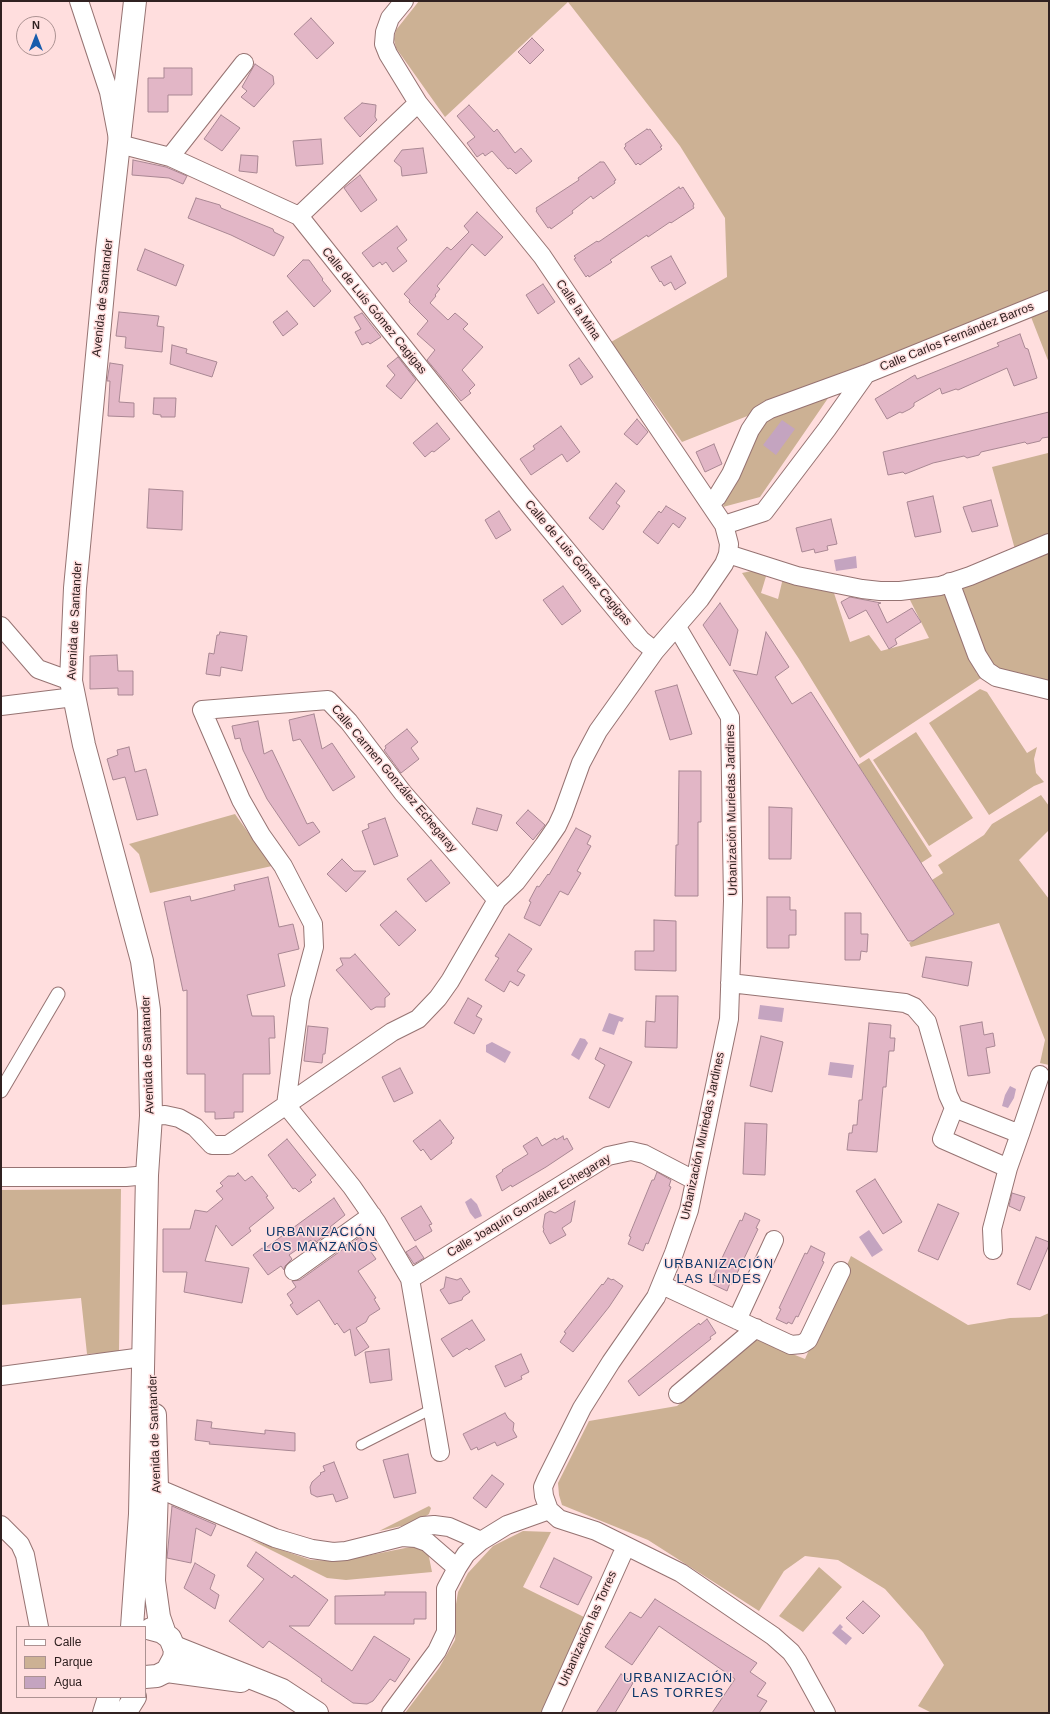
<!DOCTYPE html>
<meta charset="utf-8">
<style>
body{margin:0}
#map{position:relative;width:1050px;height:1714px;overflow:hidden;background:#ffdede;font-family:Arial,sans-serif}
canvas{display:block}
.frame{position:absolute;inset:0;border:2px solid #302121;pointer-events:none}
.legend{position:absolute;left:16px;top:1626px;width:130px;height:72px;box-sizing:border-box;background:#ffdede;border:1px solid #ac9292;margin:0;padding:5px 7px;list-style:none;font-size:12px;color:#302121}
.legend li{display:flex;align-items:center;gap:8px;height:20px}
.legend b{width:20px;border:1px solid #ac9292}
.north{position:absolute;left:16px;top:16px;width:40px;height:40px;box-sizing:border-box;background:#ffdede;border:1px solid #ac9292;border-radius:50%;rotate:0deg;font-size:11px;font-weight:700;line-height:16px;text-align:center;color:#302121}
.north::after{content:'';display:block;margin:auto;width:14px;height:18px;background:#195cac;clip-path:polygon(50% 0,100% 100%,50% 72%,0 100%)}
</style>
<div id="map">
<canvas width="1050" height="1714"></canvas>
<div class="frame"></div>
<ul class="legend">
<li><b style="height:5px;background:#fff"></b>Calle</li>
<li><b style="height:11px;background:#ccb194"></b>Parque</li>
<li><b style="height:11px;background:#c4a4c0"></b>Agua</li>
</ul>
<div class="north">N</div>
</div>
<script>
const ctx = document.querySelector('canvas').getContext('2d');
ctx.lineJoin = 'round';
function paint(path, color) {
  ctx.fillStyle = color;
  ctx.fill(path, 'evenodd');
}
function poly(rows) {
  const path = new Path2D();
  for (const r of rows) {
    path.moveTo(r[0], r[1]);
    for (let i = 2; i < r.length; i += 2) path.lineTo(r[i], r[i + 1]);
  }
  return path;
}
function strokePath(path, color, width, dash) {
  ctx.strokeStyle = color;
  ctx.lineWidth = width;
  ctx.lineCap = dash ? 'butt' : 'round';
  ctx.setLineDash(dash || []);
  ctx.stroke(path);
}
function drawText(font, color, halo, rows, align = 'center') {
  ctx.font = font + ' Arial,sans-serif';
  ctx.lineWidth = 3;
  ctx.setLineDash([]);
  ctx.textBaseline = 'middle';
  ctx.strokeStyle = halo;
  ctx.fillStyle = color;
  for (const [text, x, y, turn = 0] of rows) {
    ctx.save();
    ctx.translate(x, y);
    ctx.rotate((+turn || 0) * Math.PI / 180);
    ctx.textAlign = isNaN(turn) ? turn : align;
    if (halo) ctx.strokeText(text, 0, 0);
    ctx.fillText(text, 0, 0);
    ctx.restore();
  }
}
paint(poly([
 [419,1,1049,1,1049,296,682,442,611,342,727,277,725,218,680,146,568,2,445,117,396,48,394,39,396,30],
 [1049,309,1049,363,1031,317],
 [835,388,760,497,723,507,725,499,765,420],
 [1048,453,1049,539,1016,553,992,467],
 [1049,548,1049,685,991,667,957,590],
 [756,570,767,573,761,593,778,599,783,578,833,590,850,642,869,635,881,651,929,638,909,598,946,592,977,674,984,676,860,758,799,659,742,573],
 [980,689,987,692,1027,753,1037,747,1034,759,1036,773,1044,782,1034,786,989,815,929,723],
 [916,732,973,818,929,846,873,760],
 [869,758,932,856,921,863,858,765],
 [1041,795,1049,806,1049,830,1019,860,1049,899,1049,1065,1040,1063,1045,1040,999,923,911,947,909,943,954,914,932,880,943,873,938,865,984,835,992,824],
 [235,814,272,866,150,893,139,854,129,844],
 [121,1189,119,1352,87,1354,81,1298,1,1305,1,1190],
 [851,1256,968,1325,1010,1318,1040,1317,1049,1313,1049,1713,932,1713,918,1706,944,1665,923,1632,885,1589,838,1560,805,1556,784,1571,759,1611,648,1540,562,1505,559,1495,558,1483,589,1421,677,1406,755,1339,805,1359],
 [429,1506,431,1508,429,1514,415,1523,379,1531],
 [523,1531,551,1532,523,1587,584,1617,541,1713,405,1713,439,1668,455,1640,456,1628,455,1610,458,1592,468,1573,493,1546],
 [249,1539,311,1560,341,1561,415,1546,428,1552,432,1572,346,1580,327,1578],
 [819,1567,842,1587,803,1632,779,1616]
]), '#ccb194');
paint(poly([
 [782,420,795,429,776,455,763,445],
 [856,556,857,568,836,571,834,560],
 [760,1005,784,1008,782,1022,758,1019],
 [609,1013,624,1018,622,1022,619,1021,614,1035,602,1031],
 [580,1038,585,1039,588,1043,579,1060,571,1055],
 [492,1042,511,1052,505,1063,486,1052,486,1045],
 [830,1062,854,1065,852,1078,828,1075],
 [1010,1086,1016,1089,1014,1098,1008,1108,1002,1106,1005,1095],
 [471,1198,477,1204,482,1216,475,1219,470,1213,465,1202],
 [869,1230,883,1250,872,1257,859,1237],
 [840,1624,843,1627,841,1629,852,1638,846,1645,832,1633]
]), '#c4a4c0');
const building = poly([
 [311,18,334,43,317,59,294,34,311,18],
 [532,38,544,50,530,64,518,52,532,38],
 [255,64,273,76,274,84,254,107,241,97,247,91,242,87,255,64],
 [164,68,192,68,192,95,168,95,168,112,148,112,148,78,164,78,164,68],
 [362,103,376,105,375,117,377,120,360,137,344,118,362,103],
 [469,105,494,132,497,129,515,153,521,148,532,161,516,174,510,168,508,169,492,151,485,156,483,153,477,157,467,143,475,137,457,116,469,105],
 [221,115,240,128,222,151,204,139,221,115],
 [647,129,648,130,650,129,662,146,660,147,662,149,640,165,638,163,636,165,624,148,626,146,625,144,647,129],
 [321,139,323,164,296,166,293,141,321,139],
 [423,148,427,173,402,176,401,167,394,161,402,150,423,148],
 [241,155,258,156,257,173,239,171,241,155],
 [133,160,166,167,187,176,183,184,169,178,132,175,133,160],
 [600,162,604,162,616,180,614,181,615,183,593,199,591,196,572,211,573,213,551,229,550,227,548,228,536,211,537,210,536,208,579,180,578,178,600,162],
 [360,175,377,200,361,212,344,188,360,175],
 [679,187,680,189,683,187,694,204,693,206,694,208,671,223,670,222,648,237,647,235,610,260,612,262,589,277,588,275,586,277,574,259,576,258,574,256,597,241,598,242,600,241,679,187],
 [196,198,220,205,221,208,273,229,274,232,284,237,274,256,231,235,188,218,196,198],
 [477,212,503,237,485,256,472,244,437,286,440,289,435,295,436,296,430,303,448,320,455,313,468,324,463,329,483,347,462,370,475,385,469,391,471,393,461,401,427,360,435,350,417,334,428,321,409,302,410,300,404,294,447,247,451,250,469,232,464,226,477,212],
 [397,226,407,240,397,248,407,261,393,272,386,262,382,265,380,262,373,267,362,253,397,226],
 [145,249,184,265,176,286,137,270,145,249],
 [671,256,686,283,675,290,671,282,664,286,661,281,660,282,651,267,671,256],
 [303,260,309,260,323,279,322,280,331,291,314,307,287,276,303,260],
 [543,284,555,302,538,314,526,295,543,284],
 [287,311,298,324,283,336,273,322,287,311],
 [119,312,159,316,157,326,164,327,162,352,125,348,126,337,116,336,119,312],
 [362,313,381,337,370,344,368,342,362,345,355,332,361,329,354,317,362,313],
 [1020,334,1025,348,1028,349,1037,378,1014,386,1007,368,958,390,956,389,942,394,940,388,914,403,914,406,910,409,902,413,900,412,887,419,875,399,915,375,917,379,999,346,997,343,1020,334],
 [172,345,187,349,186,353,217,362,212,377,170,364,172,345],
 [398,357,416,380,401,399,386,386,395,375,387,366,398,357],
 [579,358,593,377,581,385,569,365,579,358],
 [110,363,123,365,119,402,134,403,134,417,108,416,110,381,107,381,110,363],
 [154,398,176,398,175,417,161,417,161,415,153,414,154,398],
 [1049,412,1049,437,1042,438,1040,441,1027,444,1025,442,981,452,979,455,967,458,964,456,933,463,905,474,903,472,888,475,883,452,1049,412],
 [637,419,648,432,637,445,624,434,637,419],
 [437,423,450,439,434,452,432,451,425,457,413,443,437,423],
 [561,426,580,452,567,462,562,454,531,475,520,459,535,449,533,446,561,426],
 [714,444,722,464,705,472,696,452,714,444],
 [616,483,625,491,616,503,620,506,603,530,589,518,616,483],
 [149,489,183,491,182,530,147,528,149,489],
 [933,496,941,532,915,537,907,502,933,496],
 [991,500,998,526,972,532,963,507,991,500],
 [666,506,686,518,679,528,673,523,658,544,643,532,659,511,661,513,666,506],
 [499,511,511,530,496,539,485,520,499,511],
 [831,519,837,544,827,546,828,550,815,553,814,549,802,552,796,528,831,519],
 [563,586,581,611,562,625,543,600,563,586],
 [850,597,881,603,878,604,887,623,912,608,921,622,895,639,897,644,889,649,866,610,849,619,841,602,850,597],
 [720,603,738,630,730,666,703,625,720,603],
 [220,632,247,636,242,671,221,667,220,676,206,674,209,653,214,654,217,635,219,635,220,632],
 [766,632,789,667,775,677,792,704,811,692,954,914,913,941,908,941,733,670,757,675,766,632],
 [117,655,118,671,133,671,133,695,118,695,118,688,90,689,90,656,117,655],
 [677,685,692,734,670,740,655,691,677,685],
 [314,714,322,749,332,743,355,777,333,791,300,739,293,741,289,720,314,714],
 [258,721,264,754,272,750,307,824,313,822,320,832,299,846,267,799,243,750,240,738,235,739,232,726,258,721],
 [407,729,418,742,411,748,419,759,401,773,384,750,386,748,385,746,407,729],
 [129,747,135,772,146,769,158,815,137,820,125,777,113,780,107,759,118,755,117,750,129,747],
 [679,771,701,771,701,822,698,822,698,896,675,896,676,845,678,845,679,771],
 [769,807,792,808,791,859,769,859,769,807],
 [477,808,502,815,497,831,472,824,477,808],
 [528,810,545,825,533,840,516,823,528,810],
 [385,818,398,856,374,865,362,831,369,828,368,824,385,818],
 [576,828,591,836,587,844,591,846,577,871,581,873,568,895,560,891,540,926,524,918,531,902,529,901,537,886,539,887,548,874,549,875,576,828],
 [342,859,354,871,366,871,346,892,327,874,342,859],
 [431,860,450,883,426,902,407,879,431,860],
 [268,877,279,927,293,924,299,949,278,954,285,986,247,995,252,1016,274,1016,275,1038,269,1038,270,1074,243,1074,243,1112,234,1112,234,1118,215,1119,215,1112,205,1112,205,1074,187,1074,187,990,183,991,164,902,190,896,191,901,235,890,234,885,268,877],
 [767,897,790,897,790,910,796,910,796,935,789,935,789,948,767,948,767,897],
 [396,911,416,930,399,946,380,925,396,911],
 [845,913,861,913,861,934,868,934,867,952,861,951,860,960,845,960,845,913],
 [654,920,676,921,676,971,635,970,635,951,654,951,654,920],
 [509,934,532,949,517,971,525,975,518,986,510,981,504,992,485,980,499,958,495,956,509,934],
 [355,954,390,994,385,998,385,1007,376,1007,371,1010,336,970,343,965,340,958,350,958,355,954],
 [926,957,972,962,968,986,922,977,926,957],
 [656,996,678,996,677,1048,645,1047,646,1021,655,1022,656,996],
 [468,998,482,1006,476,1016,482,1019,474,1034,454,1023,468,998],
 [982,1022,984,1035,993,1033,995,1046,986,1048,990,1073,968,1076,960,1026,982,1022],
 [869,1023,891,1025,890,1038,895,1038,894,1051,889,1051,886,1087,883,1087,877,1152,847,1150,849,1133,852,1133,853,1125,857,1125,859,1100,862,1100,869,1023],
 [308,1026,328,1028,325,1054,323,1054,322,1063,304,1061,308,1026],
 [761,1036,783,1042,772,1092,750,1086,761,1036],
 [600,1048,632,1062,609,1108,589,1098,605,1065,595,1059,600,1048],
 [400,1068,413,1093,394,1102,382,1077,400,1068],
 [440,1120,454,1138,451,1141,452,1143,431,1160,423,1149,421,1151,413,1141,440,1120],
 [745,1123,767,1124,765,1175,743,1174,745,1123],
 [563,1136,564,1140,567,1138,573,1149,546,1167,512,1187,511,1185,502,1191,496,1176,503,1171,502,1170,528,1154,523,1146,537,1137,542,1146,555,1138,556,1140,563,1136],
 [287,1139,316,1175,310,1180,312,1182,299,1192,295,1188,293,1189,268,1155,287,1139],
 [657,1172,671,1180,669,1186,671,1187,648,1244,646,1243,643,1251,628,1244,631,1237,629,1236,652,1180,654,1180,657,1172],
 [238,1173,245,1181,252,1176,268,1196,266,1197,274,1208,249,1228,251,1231,232,1246,216,1225,205,1261,249,1268,242,1303,184,1292,187,1272,163,1272,163,1229,190,1229,195,1210,207,1212,223,1199,216,1191,223,1186,220,1183,228,1176,235,1176,238,1173],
 [875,1179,902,1222,883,1234,856,1191,875,1179],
 [1012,1193,1025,1197,1020,1211,1009,1206,1012,1193],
 [334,1198,345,1215,330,1227,332,1230,316,1242,315,1240,312,1242,311,1240,289,1255,292,1259,285,1266,284,1270,281,1266,268,1275,253,1255,262,1248,264,1249,334,1198],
 [575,1201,571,1222,562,1228,566,1235,550,1244,543,1231,544,1230,543,1227,545,1214,550,1211,555,1213,575,1201],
 [938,1204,959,1213,938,1260,918,1251,938,1204],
 [421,1206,432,1224,429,1225,432,1231,415,1241,401,1218,421,1206],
 [745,1213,760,1220,756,1228,758,1229,732,1284,730,1283,727,1291,712,1284,715,1276,714,1275,740,1220,742,1221,745,1213],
 [360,1237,376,1259,358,1271,376,1298,374,1299,380,1309,369,1316,366,1322,356,1328,369,1347,355,1356,350,1329,344,1333,337,1323,335,1325,319,1300,297,1315,290,1305,293,1303,287,1294,296,1287,292,1281,300,1280,360,1237],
 [1036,1237,1049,1242,1049,1245,1030,1290,1017,1284,1036,1237],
 [416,1246,424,1258,414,1264,406,1252,416,1246],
 [811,1246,825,1253,822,1261,824,1262,798,1317,796,1316,792,1324,788,1322,787,1324,776,1319,781,1309,779,1308,805,1253,807,1254,811,1246],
 [446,1277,457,1280,461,1278,470,1292,463,1297,462,1300,449,1304,440,1290,444,1288,446,1277],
 [608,1278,612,1280,613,1279,623,1286,609,1307,573,1352,560,1342,566,1333,564,1332,602,1284,603,1285,608,1278],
 [707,1319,716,1333,710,1337,711,1339,639,1396,628,1381,681,1337,699,1323,700,1325,707,1319],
 [472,1320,485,1340,469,1350,467,1348,453,1357,441,1339,472,1320],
 [389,1349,392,1380,370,1383,365,1352,389,1349],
 [521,1354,529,1372,521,1376,522,1379,505,1387,495,1366,521,1354],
 [505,1413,508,1418,514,1423,513,1430,517,1437,497,1446,495,1442,478,1450,477,1447,471,1450,463,1434,505,1413],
 [197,1420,212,1422,211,1428,265,1434,265,1430,295,1433,295,1451,209,1444,210,1442,195,1440,197,1420],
 [408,1454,416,1493,394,1498,383,1460,408,1454],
 [334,1462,348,1498,336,1502,333,1494,317,1497,311,1494,310,1487,312,1482,321,1474,320,1473,325,1471,323,1466,334,1462],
 [492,1475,504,1484,486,1508,473,1498,492,1475],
 [172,1506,216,1525,211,1536,196,1528,191,1563,167,1558,172,1506],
 [256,1552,292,1578,294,1575,328,1600,309,1626,289,1626,352,1671,374,1636,410,1659,395,1682,390,1679,373,1701,367,1704,353,1703,321,1681,322,1679,269,1641,263,1648,229,1621,264,1579,247,1566,256,1552],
 [554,1558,592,1577,578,1605,540,1587,554,1558],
 [195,1563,215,1575,210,1589,219,1595,215,1609,184,1588,195,1563],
 [385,1592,426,1592,426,1619,414,1619,414,1624,335,1624,335,1596,385,1595,385,1592],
 [655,1599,757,1663,750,1672,766,1683,757,1696,767,1701,759,1713,712,1713,735,1679,659,1626,632,1665,605,1647,630,1612,641,1618,655,1599],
 [863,1601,880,1616,863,1634,846,1618,863,1601],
 [621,1674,633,1683,615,1713,596,1713,621,1674]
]);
paint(building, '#e2b6c6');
strokePath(building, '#a98793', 1);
const service = poly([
 [361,1445,432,1409]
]);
const pedestrian = poly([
 [1,1091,58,994]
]);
const minor = poly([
 [79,1,109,92,119,144,170,157,299,216,522,496,641,640,655,651],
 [170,157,244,63],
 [299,216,418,103],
 [710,504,717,497,731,474,750,430,760,415,770,409,866,374,1049,300],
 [724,525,764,512,827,429,866,374],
 [728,554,797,576,862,589,880,591,900,591,940,586,970,576,1049,543],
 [950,582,977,655,987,671,996,677,1049,690],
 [1,626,38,669,71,681],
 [677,627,730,717,733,901,729,1019,689,1210,674,1253,656,1297,611,1362,582,1408,546,1480,543,1487,544,1496,549,1510,559,1519,596,1531,681,1573,773,1636,791,1652,798,1662,826,1713],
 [1,706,74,697],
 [730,983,905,1003,914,1007,927,1022,948,1095,954,1108,942,1139,1008,1168,1020,1134,954,1108],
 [151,1116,165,1115,179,1118,195,1127,212,1145,228,1145,392,1032,418,1019,438,998,450,981,497,900,516,882,544,845,557,826,563,813,581,763,598,731,655,651,700,599,724,564,728,554,729,544,724,525,542,256,418,103,388,54,384,44,385,32,390,18,404,1],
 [1020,1134,1040,1075],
 [1,1177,126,1177,147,1175],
 [993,1250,992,1229,1008,1168],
 [294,1271,372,1215],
 [410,1279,608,1156,631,1151,644,1154,694,1180],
 [662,1285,791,1345,802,1344,808,1340,841,1271],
 [737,1320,774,1240],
 [1,1376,143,1357],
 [678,1394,756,1328],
 [440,1452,410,1279,377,1223,352,1187,286,1105,300,999,314,947,313,924,283,866,261,835,241,800,202,710,328,700,349,722,403,793,497,900],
 [157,1488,275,1538,312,1549,333,1552,346,1551,402,1537,423,1526,434,1525,449,1527,481,1541],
 [1,1525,20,1544,25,1555,39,1627],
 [402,1537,416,1538,427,1542,457,1568],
 [391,1713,437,1651,446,1632,446,1589,457,1568,466,1554,481,1541,507,1525,549,1510],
 [551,1713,626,1546]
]);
const primary = poly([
 [174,1647,282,1690,317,1713],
 [167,1671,241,1681]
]);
const trunk = poly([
 [155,1415,157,1488,154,1581,159,1617,165,1634],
 [132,1627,140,1514,147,1175,151,1116,149,1010,142,961,84,745,71,681,75,588,107,250,135,1],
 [145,1677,157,1676,167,1671,174,1658,175,1650,170,1638,162,1632,151,1629],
 [104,1713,109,1697],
 [125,1713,135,1697]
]);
strokePath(service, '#967372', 11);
strokePath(pedestrian, '#967372', 15);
strokePath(minor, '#967372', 20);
strokePath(primary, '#967372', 24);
strokePath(trunk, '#967372', 24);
strokePath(service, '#fff', 9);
strokePath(pedestrian, '#fff', 13);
strokePath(minor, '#fff', 18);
strokePath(primary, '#fff', 22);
strokePath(trunk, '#fff', 22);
drawText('12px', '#302121', '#ffdede', [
 ["Avenida de Santander",103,298,-84],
 ["Calle la Mina",578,310,56],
 ["Calle de Luis Gómez Cagigas",374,311,51],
 ["Calle Carlos Fernández Barros",957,337,-22],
 ["Calle de Luis Gómez Cagigas",578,563,50],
 ["Avenida de Santander",75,621,-87],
 ["Calle Carmen González Echegaray",394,779,50],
 ["Urbanización Muriedas Jardines",732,810,-91],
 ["Avenida de Santander",148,1055,-92],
 ["Urbanización Muriedas Jardines",703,1136,-78],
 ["Calle Joaquín González Echegaray",529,1206,-31],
 ["Avenida de Santander",155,1434,-92],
 ["Urbanización las Torres",588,1629,-66]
]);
ctx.letterSpacing = '1px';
drawText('13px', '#0b3669', '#ffdede', [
 ["URBANIZACIÓN",321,1232],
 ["LOS MANZANOS",321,1247],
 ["URBANIZACIÓN",719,1264],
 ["LAS LINDES",719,1279],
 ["URBANIZACIÓN",678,1678],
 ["LAS TORRES",678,1693]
]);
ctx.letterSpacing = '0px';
</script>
